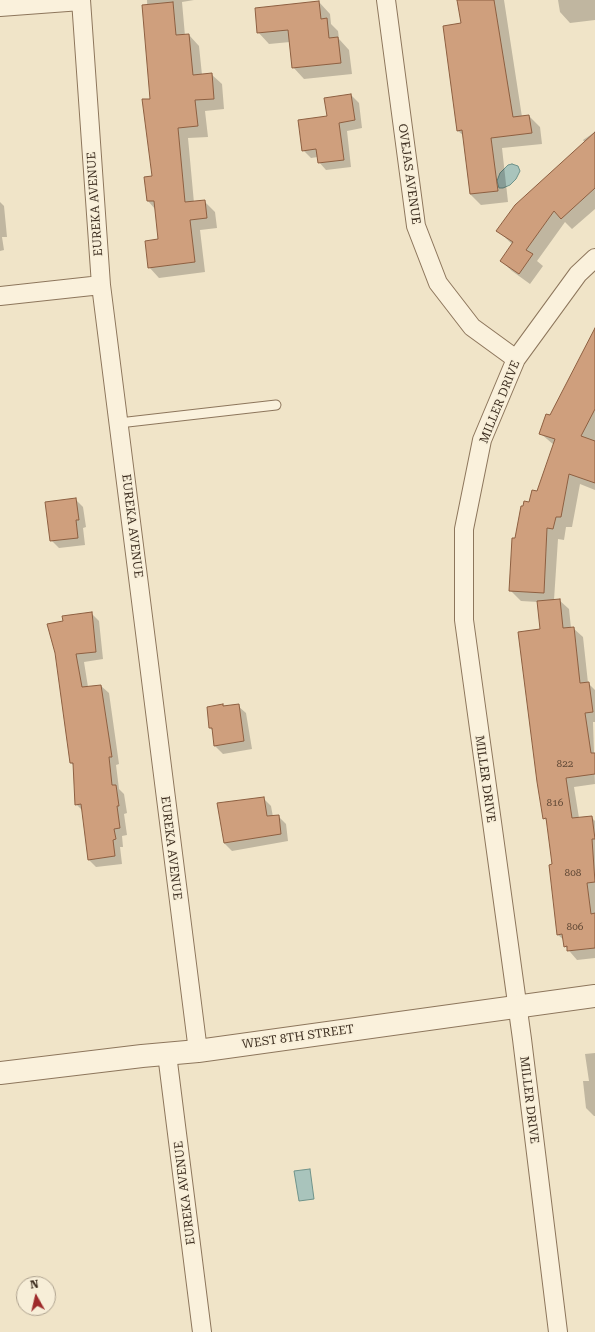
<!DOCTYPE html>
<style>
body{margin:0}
#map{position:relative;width:595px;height:1332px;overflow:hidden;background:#f0e4c8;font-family:"Roboto Serif",serif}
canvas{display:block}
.north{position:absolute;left:16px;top:1276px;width:40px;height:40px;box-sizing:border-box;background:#f7eed8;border:1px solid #ada18e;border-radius:50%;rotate:352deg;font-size:11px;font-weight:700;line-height:16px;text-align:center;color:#3d2e20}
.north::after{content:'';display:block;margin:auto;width:14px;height:18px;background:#9e2a2b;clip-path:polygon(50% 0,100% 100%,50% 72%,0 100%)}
</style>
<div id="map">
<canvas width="595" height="1332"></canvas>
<div class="north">N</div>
</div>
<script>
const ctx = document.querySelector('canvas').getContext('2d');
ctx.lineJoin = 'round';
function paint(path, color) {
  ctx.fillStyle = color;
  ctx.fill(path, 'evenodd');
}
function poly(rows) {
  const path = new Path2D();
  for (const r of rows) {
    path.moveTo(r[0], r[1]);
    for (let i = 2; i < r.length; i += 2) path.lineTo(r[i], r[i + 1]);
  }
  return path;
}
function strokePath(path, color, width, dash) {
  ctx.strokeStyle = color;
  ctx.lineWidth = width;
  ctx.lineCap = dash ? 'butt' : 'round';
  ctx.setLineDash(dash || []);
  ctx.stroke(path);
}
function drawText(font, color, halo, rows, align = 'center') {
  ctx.font = font + ' "Roboto Serif",serif';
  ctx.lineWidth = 3;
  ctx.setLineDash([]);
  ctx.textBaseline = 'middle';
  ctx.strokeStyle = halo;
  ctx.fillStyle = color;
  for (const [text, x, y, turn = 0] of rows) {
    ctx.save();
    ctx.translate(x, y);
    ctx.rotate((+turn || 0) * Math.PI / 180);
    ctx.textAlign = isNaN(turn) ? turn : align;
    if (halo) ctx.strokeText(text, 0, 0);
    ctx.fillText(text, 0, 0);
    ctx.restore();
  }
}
const water = poly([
 [512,164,518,166,520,171,516,179,510,185,503,188,499,188,497,181,500,173,508,165,512,164],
 [310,1169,314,1199,299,1201,294,1171,310,1169]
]);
paint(water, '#a9c4bc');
strokePath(water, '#6f938a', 1);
paint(poly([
 [147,0,194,0,182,2,185,36,189,35,199,46,202,75,211,74,222,84,224,109,205,111,208,137,188,138,194,203,204,201,215,212,217,228,200,230,205,272,159,278,149,267,159,240,156,210,148,201,145,178,153,177],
 [458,0,504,0,522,117,529,116,540,127,542,144,502,148,508,202,481,205,470,194,464,136,458,131,462,24],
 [558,0,595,0,595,20,570,23,560,12],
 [319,2,330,14,331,24,338,31,339,39,349,50,352,74,304,79,293,67,290,42,269,44,258,32],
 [351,95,359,103,362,128,347,131,351,167,326,170,319,162,318,157,311,158,303,150,328,117],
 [595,132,595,209,572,229,565,222,537,261,543,266,530,284,512,271,501,261,512,244,498,231,585,143,583,140],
 [0,202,4,206,7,237,2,237,4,250,0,251],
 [595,334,595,490,580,484,572,527,566,527,564,540,558,539,554,600,559,600,569,609,571,628,573,628,583,637,588,683,595,690,595,722,593,722,595,784,574,787,579,818,591,817,595,821,595,958,577,960,565,946,564,940,558,935,553,865,548,822,544,818,541,630,538,602,521,601,510,590,516,539,530,503,537,492,554,445,540,433],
 [75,499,83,507,86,527,83,528,85,545,59,548,51,540],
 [91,613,99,621,103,659,84,662,88,687,101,686,109,693,119,764,116,765,119,789,124,794,127,813,124,814,127,835,122,836,123,847,120,847,122,864,96,867,88,859,83,811,76,804,74,766,71,763,64,622],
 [223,705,225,707,238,706,246,713,252,749,223,754,215,746,213,731,210,728],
 [263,798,271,806,273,817,278,816,286,824,288,841,232,851,224,843],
 [595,1053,595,1116,594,1116,586,1108,583,1081,589,1081,585,1054]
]), '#0003');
const building = poly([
 [457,0,494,0,513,117,529,115,532,133,491,138,498,191,470,194,462,130,457,131,443,26,461,23,457,0],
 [319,1,321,19,327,18,329,38,338,37,341,63,292,68,288,30,257,33,255,8,319,1],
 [173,2,176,35,189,34,193,75,212,73,214,99,195,100,198,126,178,128,185,202,205,200,207,218,190,220,195,262,148,268,145,241,158,239,154,201,147,201,144,177,152,176,142,99,150,99,142,5,173,2],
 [351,94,355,120,339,123,344,160,318,163,316,149,302,151,298,120,327,116,324,98,351,94],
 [595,132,595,188,561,219,554,211,526,250,533,254,519,274,500,261,513,242,496,231,515,205,595,132],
 [595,328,595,409,581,436,595,441,595,483,569,474,561,517,556,517,553,529,547,528,544,593,509,591,512,538,515,538,521,506,523,506,524,501,529,502,532,490,537,491,555,439,539,434,546,414,550,415,595,328],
 [76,498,79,520,76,520,78,538,50,541,45,502,76,498],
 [560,599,563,628,574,627,580,683,589,682,593,712,585,713,591,753,595,753,595,774,566,778,572,818,592,816,595,839,592,839,595,882,587,883,591,914,595,913,595,948,567,951,567,946,564,947,562,934,557,935,549,865,552,864,546,818,543,819,537,782,518,632,540,629,537,601,560,599],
 [92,612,96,652,76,654,82,687,101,685,112,757,109,757,112,785,116,785,119,806,117,806,120,828,114,829,116,839,113,840,115,856,88,860,81,804,75,805,73,763,70,763,55,653,47,624,63,621,62,616,92,612],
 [223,704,223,706,239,704,244,741,214,746,212,728,209,728,207,707,223,704],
 [264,797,267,816,279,815,281,834,224,843,217,803,264,797]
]);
paint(building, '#cf9f7d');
strokePath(building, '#8d5f41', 1);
const service = poly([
 [119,423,276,405]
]);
const minor = poly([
 [81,0,101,285,198,1051],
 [386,0,416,226,438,283,472,327,516,359],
 [0,7,81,1],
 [0,296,101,285],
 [167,1054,202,1332],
 [558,1332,522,1039,464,620,464,529,482,440,516,359,578,274,595,258]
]);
const tertiary = poly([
 [0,1073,142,1056,198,1051,595,996]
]);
strokePath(service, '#8d765c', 11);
strokePath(minor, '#8d765c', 20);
strokePath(tertiary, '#8d765c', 24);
strokePath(service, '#faf1dc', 9);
strokePath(minor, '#faf1dc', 18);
strokePath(tertiary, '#faf1dc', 22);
drawText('10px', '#624a37', null, [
 ["822",565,764],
 ["816",555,803],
 ["808",573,873],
 ["806",575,927]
]);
drawText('12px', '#3d2e20', '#f7eed8', [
 ["OVEJAS AVENUE",409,174,82],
 ["EUREKA AVENUE",95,204,-94],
 ["MILLER DRIVE",500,402,-68],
 ["EUREKA AVENUE",132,526,83],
 ["MILLER DRIVE",485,779,82],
 ["EUREKA AVENUE",171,848,83],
 ["WEST 8TH STREET",298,1037,-8],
 ["MILLER DRIVE",529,1100,83],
 ["EUREKA AVENUE",185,1193,-97]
]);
</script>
